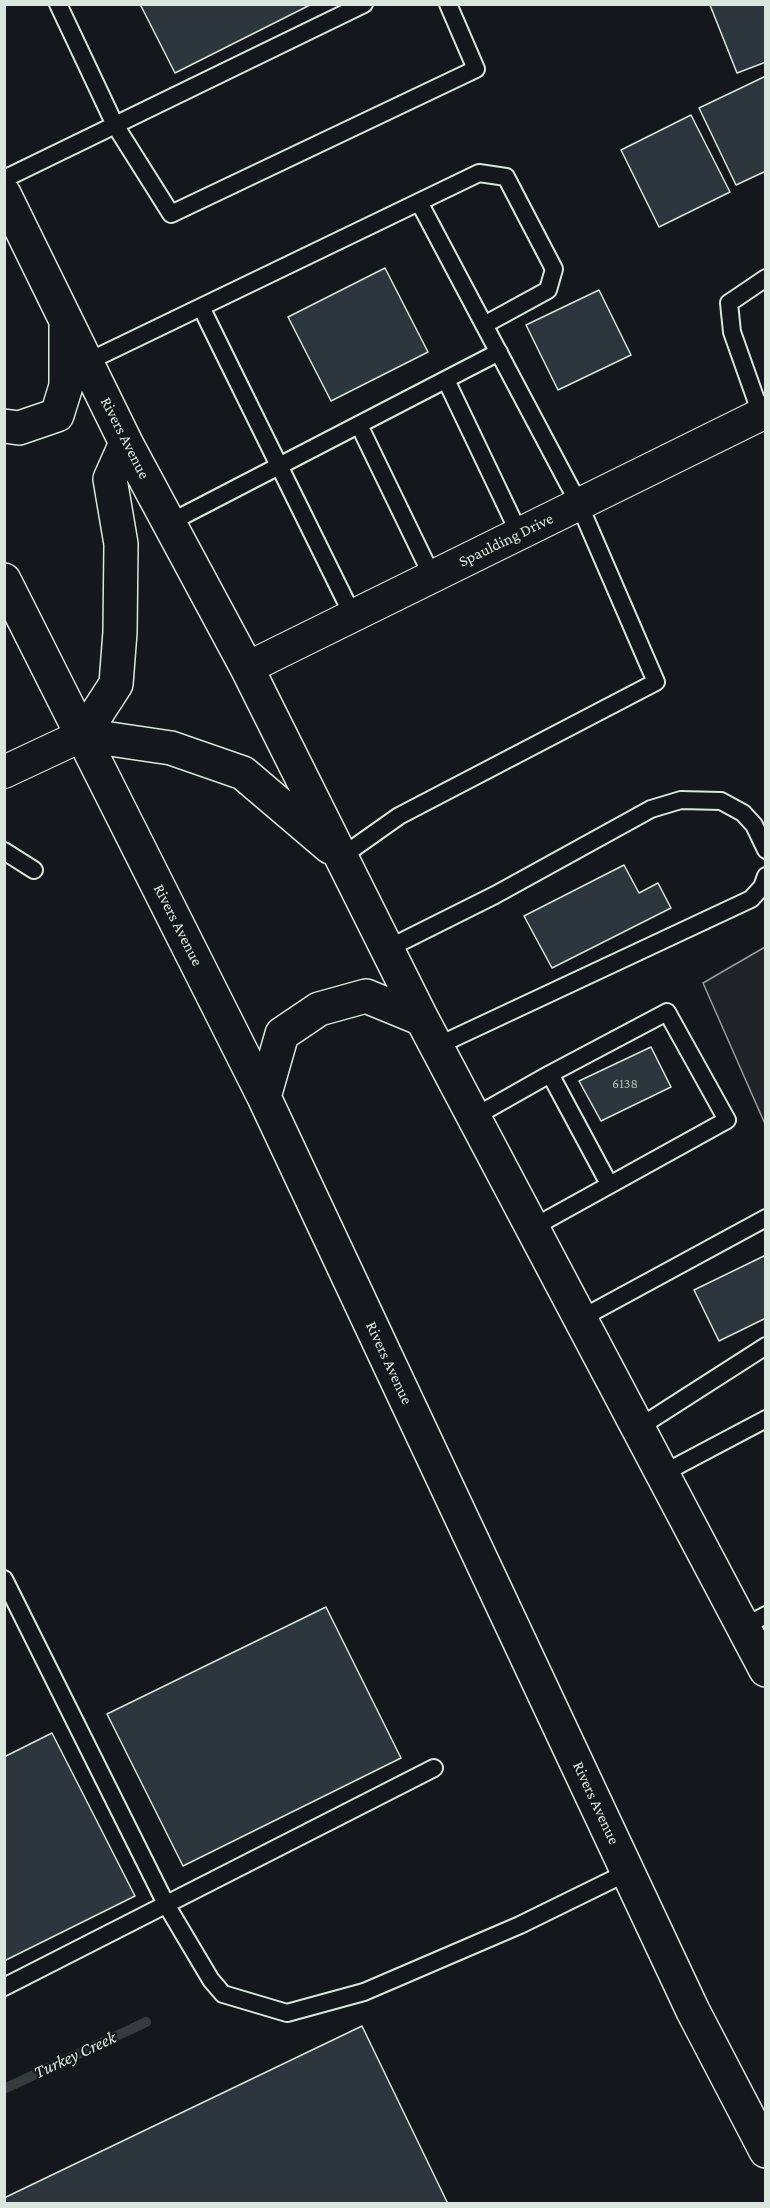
<!DOCTYPE html>
<style>
body{margin:0}
#map{position:relative;width:770px;height:2208px;overflow:hidden;background:#14181c;font-family:"Crimson Pro",serif}
canvas{display:block}
.frame{position:absolute;inset:0;border:6px solid #d8e6dc;pointer-events:none}
</style>
<div id="map">
<canvas width="770" height="2208"></canvas>
<div class="frame"></div>
</div>
<script>
const ctx = document.querySelector('canvas').getContext('2d');
ctx.lineJoin = 'round';
function paint(path, color) {
  ctx.fillStyle = color;
  ctx.fill(path, 'evenodd');
}
function poly(rows) {
  const path = new Path2D();
  for (const r of rows) {
    path.moveTo(r[0], r[1]);
    for (let i = 2; i < r.length; i += 2) path.lineTo(r[i], r[i + 1]);
  }
  return path;
}
function strokePath(path, color, width, dash) {
  ctx.strokeStyle = color;
  ctx.lineWidth = width;
  ctx.lineCap = dash ? 'butt' : 'round';
  ctx.setLineDash(dash || []);
  ctx.stroke(path);
}
function drawText(font, color, halo, rows, align = 'center') {
  ctx.font = font + ' "Crimson Pro",serif';
  ctx.lineWidth = 4.5;
  ctx.setLineDash([]);
  ctx.textBaseline = 'middle';
  ctx.strokeStyle = halo;
  ctx.fillStyle = color;
  for (const [text, x, y, turn = 0] of rows) {
    ctx.save();
    ctx.translate(x, y);
    ctx.rotate((+turn || 0) * Math.PI / 180);
    ctx.textAlign = isNaN(turn) ? turn : align;
    if (halo) ctx.strokeText(text, 0, 0);
    ctx.fillText(text, 0, 0);
    ctx.restore();
  }
}
const green = poly([
 [765,947,765,1124,703,983,765,947]
]);
paint(green, '#202428');
strokePath(green, '#939e99', 1.5);
strokePath(poly([
 [4,2089,146,2022]
]), '#363b3e', 10);
const building = poly([
 [140,4,312,4,175,73,140,4],
 [712,4,766,4,766,62,737,73,710,5,712,4],
 [766,76,766,171,736,185,699,108,766,76],
 [691,115,730,192,659,227,621,150,691,115],
 [385,268,428,352,331,401,288,317,385,268],
 [599,290,631,355,558,390,526,325,599,290],
 [624,865,639,893,658,883,671,908,552,968,524,916,624,865],
 [651,1047,671,1087,601,1121,579,1081,651,1047],
 [766,1255,766,1318,719,1341,694,1290,766,1255],
 [326,1607,401,1758,183,1866,107,1714,326,1607],
 [52,1733,135,1896,4,1961,4,1757,52,1733],
 [362,2026,448,2204,4,2204,4,2198,362,2026]
]);
paint(building, '#2c363c');
strokePath(building, '#d8e6dc', 1.5);
const lane = poly([
 [58,4,115,125,171,214,476,69,448,4],
 [4,179,364,4],
 [201,307,353,616],
 [87,362,479,173,506,177,554,269,548,290,484,325],
 [446,380,519,533],
 [761,414,732,332,729,303,766,278],
 [359,425,432,576],
 [169,523,499,352],
 [4,851,34,870],
 [341,857,399,816,656,682,579,504,419,202],
 [387,949,495,895,651,809,681,800,721,801,743,813,754,825,766,850],
 [437,1046,751,899,762,887,766,876],
 [550,1074,609,1184],
 [474,1117,550,1074,667,1012,727,1120,532,1228],
 [580,1319,766,1218],
 [638,1428,766,1346],
 [662,1474,766,1419],
 [4,1579,167,1906,211,1980,223,1994,287,2013,364,1992,520,1925,628,1872],
 [743,1627,766,1615],
 [4,1987,434,1768]
]);
const street = poly([
 [247,668,766,412],
 [4,772,83,735]
]);
const primary = poly([
 [4,194,126,443,247,668,422,1019,766,1670],
 [4,426,19,428,57,415,66,386,66,326],
 [4,580,264,1097,693,2011,766,2151],
 [83,735,116,684,120,632,121,544,110,479,126,443],
 [83,735,171,748,243,773,330,847],
 [264,1097,282,1034,319,1009,366,996,422,1019]
]);
strokePath(lane, '#d8e6dc', 20);
strokePath(street, '#d8e6dc', 34);
strokePath(primary, '#d8e6dc', 36);
strokePath(lane, '#14181c', 16);
strokePath(street, '#14181c', 32);
strokePath(primary, '#14181c', 33);
drawText('14px', '#adbab4', null, [
 ["6138",625,1084]
]);
drawText('16px', '#d8e6dc', '#14181c', [
 ["Rivers Avenue",125,438,63],
 ["Spaulding Drive",506,540,-26],
 ["Rivers Avenue",178,925,63],
 ["Rivers Avenue",389,1363,65],
 ["Rivers Avenue",596,1803,65]
]);
drawText('italic 18px', '#d8e6dc', '#14181c', [
 ["Turkey Creek",75,2055,-25]
]);
</script>
